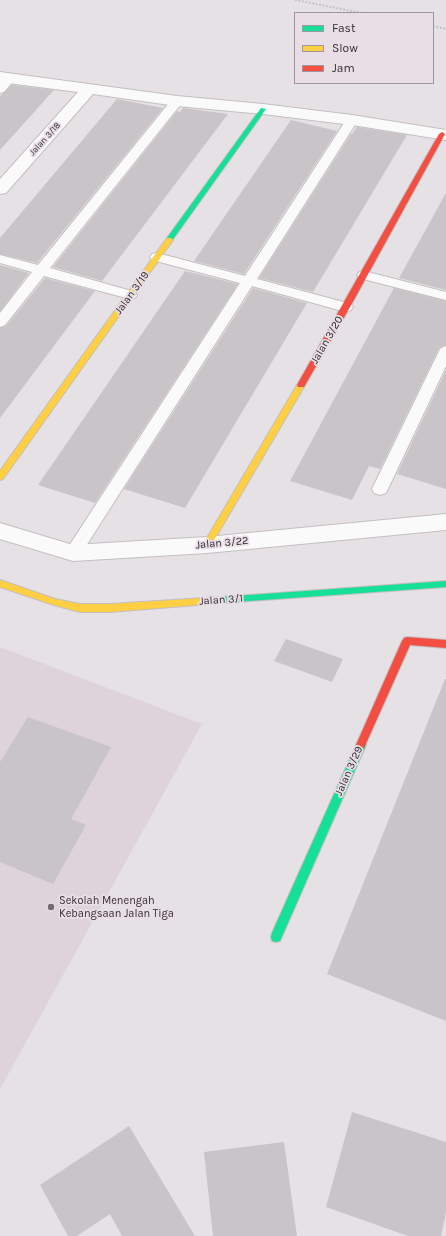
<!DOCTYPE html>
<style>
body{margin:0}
#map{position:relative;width:446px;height:1236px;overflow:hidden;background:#e6e1e4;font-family:Karla,sans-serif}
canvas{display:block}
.legend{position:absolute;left:294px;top:12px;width:140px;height:72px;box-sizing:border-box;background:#e9dee5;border:1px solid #9f979d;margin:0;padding:5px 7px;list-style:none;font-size:12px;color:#312d30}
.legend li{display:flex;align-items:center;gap:8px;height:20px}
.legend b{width:20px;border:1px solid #9f979d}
</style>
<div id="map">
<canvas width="446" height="1236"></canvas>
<ul class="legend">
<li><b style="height:5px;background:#16e098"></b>Fast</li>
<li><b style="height:5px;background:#ffcf43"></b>Slow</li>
<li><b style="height:5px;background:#f24e42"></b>Jam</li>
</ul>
</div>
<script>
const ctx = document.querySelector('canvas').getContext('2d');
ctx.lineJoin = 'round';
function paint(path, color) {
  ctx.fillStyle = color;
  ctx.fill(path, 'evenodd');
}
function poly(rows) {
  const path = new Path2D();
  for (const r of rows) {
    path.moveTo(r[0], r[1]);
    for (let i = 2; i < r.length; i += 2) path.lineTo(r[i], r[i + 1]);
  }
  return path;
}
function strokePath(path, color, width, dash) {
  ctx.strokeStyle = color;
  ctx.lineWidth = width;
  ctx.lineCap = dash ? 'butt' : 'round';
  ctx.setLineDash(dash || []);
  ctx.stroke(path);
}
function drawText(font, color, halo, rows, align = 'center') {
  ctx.font = font + ' Karla,sans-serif';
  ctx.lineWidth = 3.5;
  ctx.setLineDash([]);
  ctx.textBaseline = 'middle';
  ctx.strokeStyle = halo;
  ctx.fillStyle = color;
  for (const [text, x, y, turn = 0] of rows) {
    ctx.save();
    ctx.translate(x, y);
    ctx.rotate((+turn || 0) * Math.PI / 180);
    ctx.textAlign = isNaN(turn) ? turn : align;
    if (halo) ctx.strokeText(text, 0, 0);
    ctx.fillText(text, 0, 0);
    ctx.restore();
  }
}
paint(poly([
 [0,647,202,724,0,1089]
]), '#dfd3db');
paint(poly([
 [12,85,54,90,0,150,0,96],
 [117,99,163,108,37,263,0,254,0,238],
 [183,108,228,114,102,281,53,267,177,111,180,112],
 [291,120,337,131,244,274,194,261],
 [357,127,407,135,313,292,259,278,351,134,352,134],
 [446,193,446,290,399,278],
 [0,265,29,273,0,311],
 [185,271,238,284,95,503,38,485],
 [45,278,95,291,0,418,0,328,6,326],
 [253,288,307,303,185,508,124,489],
 [394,288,446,301,446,345,440,347,438,350,380,469,369,466,352,500,290,481],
 [446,370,446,489,397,474],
 [286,639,343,659,332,682,274,661],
 [445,679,446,679,446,1021,327,974],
 [28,717,111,747,71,819,86,825,53,884,0,862,0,762],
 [352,1112,446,1142,446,1212,441,1236,408,1236,326,1207],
 [129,1126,195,1236,122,1236,110,1214,77,1236,68,1236,40,1185],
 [284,1142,297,1236,213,1236,204,1152]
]), '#c8c4c7');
const lane = poly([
 [10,74,14,76,16,78,4,92,0,93,0,82,6,76,10,74],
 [177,97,181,98,183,101,181,104,50,268,135,292,137,295,135,298,130,299,44,276,5,325,0,327,0,313,32,272,0,263,0,255,38,265,173,98,177,97],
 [352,116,356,117,358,120,257,279,351,304,353,307,351,310,346,312,252,286,79,557,73,559,67,557,65,553,67,549,240,283,152,260,150,257,152,254,157,253,245,276,346,120,348,117,352,116],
 [364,271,446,292,446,300,359,278,357,275,359,272,364,271],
 [446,346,446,366,388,489,386,493,380,495,374,493,372,489,439,351,441,348,446,346]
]);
const street = poly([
 [0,72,177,96,263,104,352,115,446,130,446,140,352,125,263,114,177,106,93,94,6,193,0,194,0,179,78,92,0,82,0,72],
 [446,514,446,530,207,553,73,561,0,539,0,523,73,545,207,537,446,514]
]);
const fast = poly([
 [261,108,266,109,171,242,167,242,167,238,261,108],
 [446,581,446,587,221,603,218,602,217,600,218,598,221,597,446,581],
 [361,741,364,742,366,745,280,941,276,942,272,941,271,937,272,933,356,745,358,742,361,741]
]);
const slow = poly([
 [167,238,171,238,173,240,3,479,0,480,0,471,167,238],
 [301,382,305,385,210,547,204,547,203,545,204,543,297,385,301,382],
 [0,580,55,599,80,604,110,604,221,597,224,598,225,600,224,602,221,603,110,612,80,612,54,605,0,587,0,580]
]);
const jam = poly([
 [442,132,445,134,350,307,304,387,298,387,297,385,439,134,442,132],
 [407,637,446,640,446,648,410,645,364,748,361,749,358,748,356,745,402,641,404,638,407,637]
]);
strokePath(lane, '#c3bfc1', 2);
strokePath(street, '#c3bfc1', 2);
strokePath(fast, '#c3bfc1', 2);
strokePath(slow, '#c3bfc1', 2);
strokePath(jam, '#c3bfc1', 2);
strokePath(poly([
 [295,0,362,13],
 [433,26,446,29]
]), '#c5c3c5', 2, [2, 1.5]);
paint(lane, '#fbfafb');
paint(street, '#fbfafb');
paint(fast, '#16e098');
paint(slow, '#ffcf43');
paint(jam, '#f24e42');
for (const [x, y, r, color] of [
 [51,907,4,"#706c6f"]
]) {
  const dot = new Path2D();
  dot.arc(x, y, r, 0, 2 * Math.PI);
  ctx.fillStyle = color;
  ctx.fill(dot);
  strokePath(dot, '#e9dee5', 1.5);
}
drawText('9px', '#312d30', '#e9dee5', [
 ["Jalan 3/18",45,139,-48]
]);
drawText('11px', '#312d30', '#e9dee5', [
 ["Jalan 3/19",132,293,-54],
 ["Jalan 3/20",327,340,-60],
 ["Jalan 3/22",222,543,-5],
 ["Jalan 3/1",221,600,-4],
 ["Jalan 3/29",349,771,-66]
]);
drawText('11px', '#312d30', '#e9dee5', [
 ["Sekolah Menengah",59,901],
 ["Kebangsaan Jalan Tiga",59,914]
], 'left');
</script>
